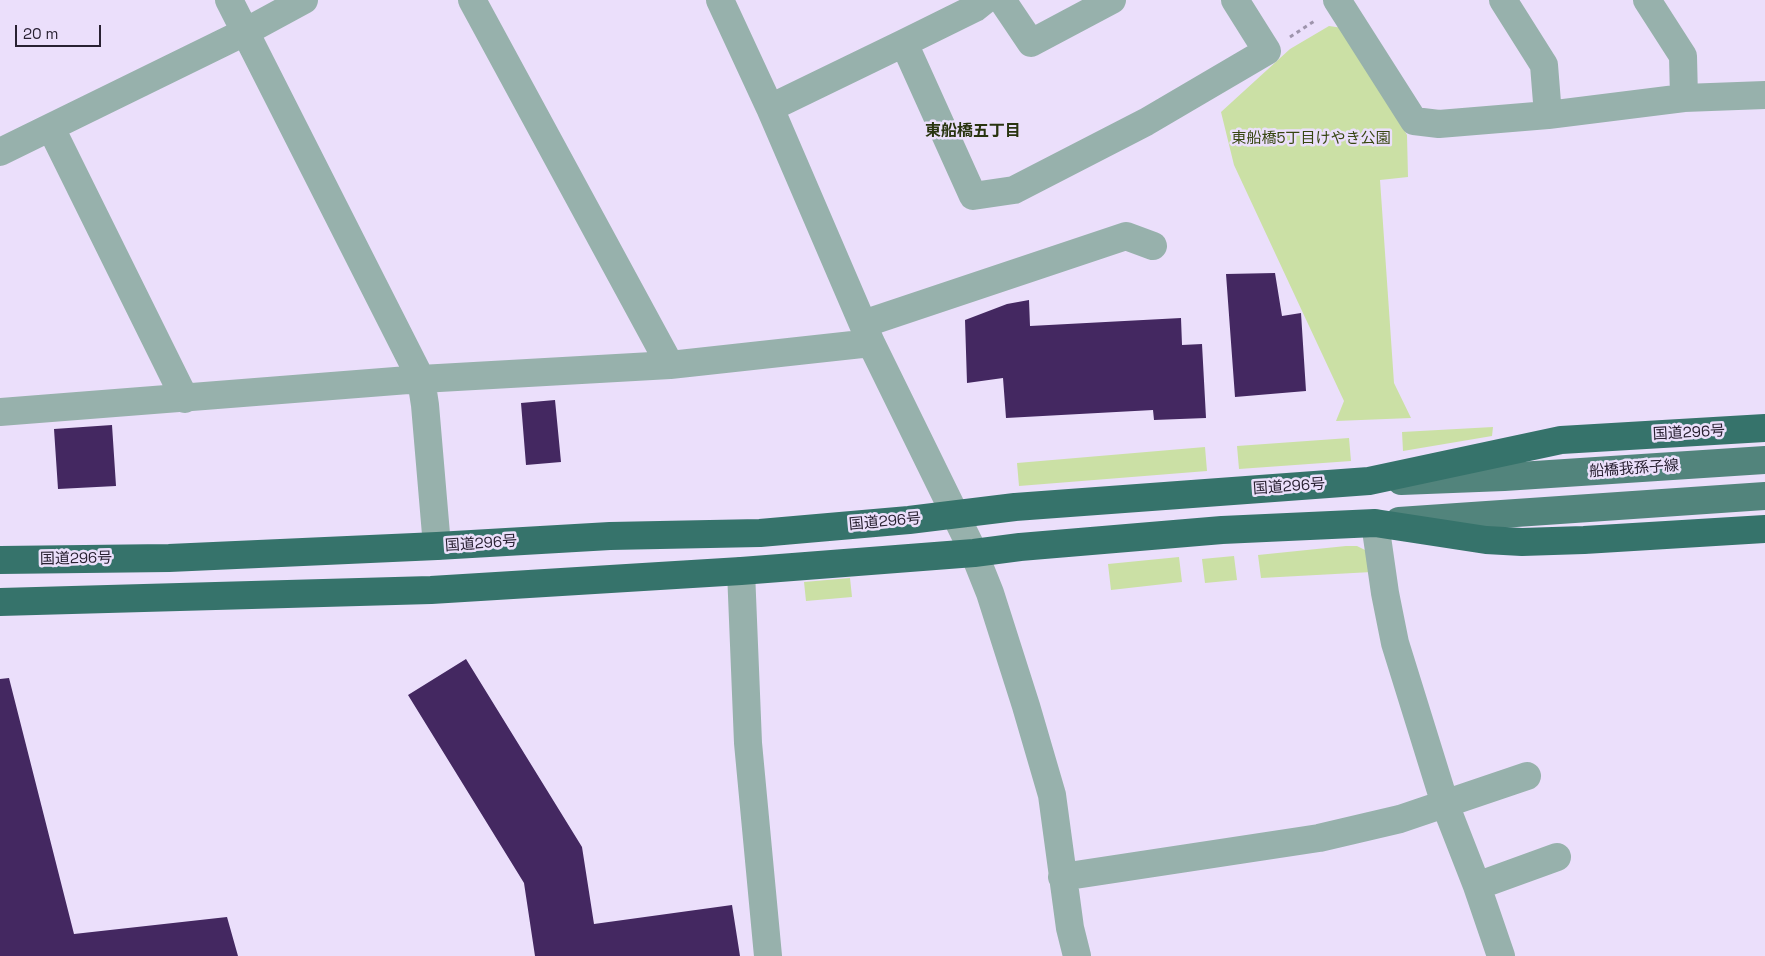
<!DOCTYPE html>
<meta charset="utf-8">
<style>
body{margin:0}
#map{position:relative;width:1765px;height:956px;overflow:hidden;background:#ebdffb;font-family:"Space Grotesk",sans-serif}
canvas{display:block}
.scale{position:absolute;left:15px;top:25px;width:86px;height:22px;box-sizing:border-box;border:2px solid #292132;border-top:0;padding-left:6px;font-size:15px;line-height:18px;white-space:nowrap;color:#292132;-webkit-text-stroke:4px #ebdffb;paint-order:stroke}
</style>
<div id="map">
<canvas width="1765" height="956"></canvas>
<div class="scale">20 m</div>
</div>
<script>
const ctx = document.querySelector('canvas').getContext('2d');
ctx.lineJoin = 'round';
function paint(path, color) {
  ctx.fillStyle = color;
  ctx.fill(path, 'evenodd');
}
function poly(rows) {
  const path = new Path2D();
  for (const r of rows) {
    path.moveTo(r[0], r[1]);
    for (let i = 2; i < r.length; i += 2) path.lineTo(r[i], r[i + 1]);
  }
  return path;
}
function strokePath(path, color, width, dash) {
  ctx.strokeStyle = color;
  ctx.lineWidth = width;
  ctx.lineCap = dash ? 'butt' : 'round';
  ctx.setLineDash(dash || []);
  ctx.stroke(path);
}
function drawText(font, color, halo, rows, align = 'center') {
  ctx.font = font + ' "Space Grotesk","Noto Sans JP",sans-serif';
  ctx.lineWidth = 5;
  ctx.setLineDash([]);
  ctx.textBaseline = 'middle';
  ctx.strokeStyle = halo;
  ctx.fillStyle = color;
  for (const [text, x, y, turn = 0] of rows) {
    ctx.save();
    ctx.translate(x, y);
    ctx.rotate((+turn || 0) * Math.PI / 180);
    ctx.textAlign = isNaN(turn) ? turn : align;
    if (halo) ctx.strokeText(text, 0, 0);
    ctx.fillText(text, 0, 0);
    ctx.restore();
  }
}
paint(poly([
 [1329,26,1343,28,1384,94,1407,135,1408,177,1380,180,1394,383,1411,418,1336,421,1344,401,1234,165,1221,112,1290,49],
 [1493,427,1492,436,1403,451,1402,432],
 [1349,438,1351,461,1239,469,1237,446],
 [1205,447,1207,471,1019,486,1017,463],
 [1346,546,1357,546,1365,550,1372,572,1261,578,1258,555],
 [1234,556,1237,580,1205,583,1202,559],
 [1179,557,1182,582,1111,590,1108,564],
 [850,578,852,597,806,601,804,582]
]), '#cbe0a5');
paint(poly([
 [1275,273,1282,316,1301,313,1306,391,1235,397,1226,274],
 [1029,300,1030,326,1181,318,1182,345,1202,344,1206,418,1154,420,1153,410,1006,418,1003,378,967,383,965,320,1007,304],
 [555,400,561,462,526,465,521,403],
 [112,425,116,486,58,489,54,429],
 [466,659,582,847,594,924,732,905,740,956,535,956,524,883,408,695],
 [9,678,74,934,227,917,238,956,0,956,0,679]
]), '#442861');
strokePath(poly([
 [1290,37,1316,20]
]), '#9e94ac', 3, [4, 4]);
strokePath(poly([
 [229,0,421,379,425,405,437,546],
 [472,0,670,365],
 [720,0,770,108,871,343,974,553,990,593,1026,706,1052,795,1070,928,1077,956],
 [1002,0,1031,43,1112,0],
 [1337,0,1414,121,1439,124,1548,115,1684,98,1765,95],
 [1503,0,1544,65,1548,115],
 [1647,0,1683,56,1684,98],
 [904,43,973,196,1014,190,1146,122,1267,51,1235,0],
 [770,108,904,43,975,8,985,0],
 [51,128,185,399],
 [0,152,245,32,304,0],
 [863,324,1126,236,1153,246],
 [0,412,421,379,670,365,871,343],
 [1375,523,1385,593,1395,643,1445,804,1477,886,1501,956],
 [741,571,748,743,768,956],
 [1062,877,1319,838,1400,819,1527,776],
 [1477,886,1557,857]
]), '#97b1ac', 28);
strokePath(poly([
 [1401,481,1504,477,1765,460],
 [1399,521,1765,496]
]), '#52847c', 28);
strokePath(poly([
 [0,560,169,558,437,546,610,536,760,533,909,520,1015,507,1369,481,1561,440,1765,428],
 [0,602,431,590,741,571,974,553,1020,547,1222,530,1375,523,1486,540,1522,542,1584,540,1765,529]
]), '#36736b', 28);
drawText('15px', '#374611', '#ebdffb', [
 ["東船橋5丁目けやき公園",1311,139]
]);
drawText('15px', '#292132', '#ebdffb', [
 ["国道296号",1689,433,-3],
 ["船橋我孫子線",1634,469,-4],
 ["国道296号",1289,487,-4],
 ["国道296号",885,522,-5],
 ["国道296号",481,544,-4],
 ["国道296号",76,559,-1]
]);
drawText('bold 16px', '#29340f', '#ebdffb', [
 ["東船橋五丁目",973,132]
]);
</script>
